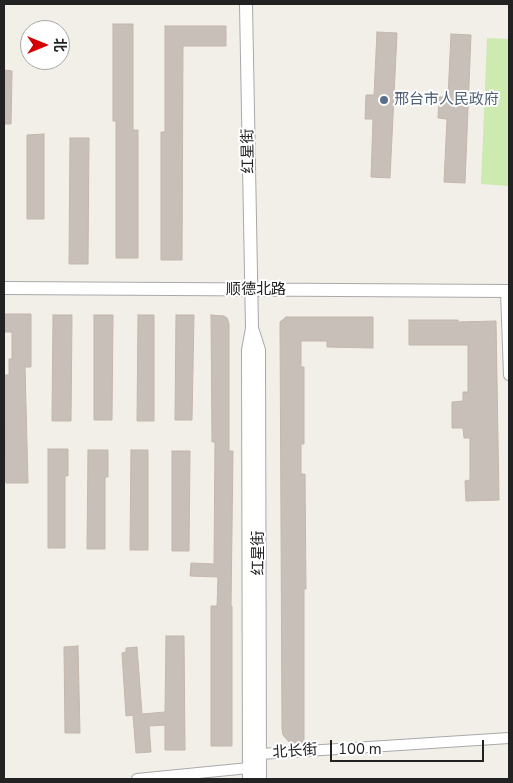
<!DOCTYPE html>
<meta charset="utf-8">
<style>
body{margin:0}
#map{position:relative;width:513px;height:783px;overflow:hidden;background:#f2efe9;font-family:"Nunito Sans","Noto Sans SC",sans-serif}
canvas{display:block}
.frame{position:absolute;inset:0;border:5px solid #222;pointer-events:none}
.north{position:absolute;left:20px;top:20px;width:50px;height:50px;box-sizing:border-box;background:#fff;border:1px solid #a7a7a7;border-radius:50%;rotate:90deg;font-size:14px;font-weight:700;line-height:20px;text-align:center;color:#222}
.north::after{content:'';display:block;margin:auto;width:18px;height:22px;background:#d40000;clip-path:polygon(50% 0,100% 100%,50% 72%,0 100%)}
.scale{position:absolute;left:330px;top:740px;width:154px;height:22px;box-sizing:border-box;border:2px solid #222;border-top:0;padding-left:6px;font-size:15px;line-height:18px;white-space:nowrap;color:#222;-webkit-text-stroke:4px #fff;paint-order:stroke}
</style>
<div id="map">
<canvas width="513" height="783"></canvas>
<div class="frame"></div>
<div class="north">北</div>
<div class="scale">100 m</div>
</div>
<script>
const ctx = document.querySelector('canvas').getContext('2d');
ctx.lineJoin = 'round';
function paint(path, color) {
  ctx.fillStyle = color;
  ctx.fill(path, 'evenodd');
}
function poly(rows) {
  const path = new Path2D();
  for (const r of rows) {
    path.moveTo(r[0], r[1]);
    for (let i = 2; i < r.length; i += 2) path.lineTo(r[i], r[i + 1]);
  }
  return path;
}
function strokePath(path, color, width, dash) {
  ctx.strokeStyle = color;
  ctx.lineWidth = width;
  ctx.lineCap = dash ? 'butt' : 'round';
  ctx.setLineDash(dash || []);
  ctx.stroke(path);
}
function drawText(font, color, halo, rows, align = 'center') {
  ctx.font = font + ' "Nunito Sans","Noto Sans SC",sans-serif';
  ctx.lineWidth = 4;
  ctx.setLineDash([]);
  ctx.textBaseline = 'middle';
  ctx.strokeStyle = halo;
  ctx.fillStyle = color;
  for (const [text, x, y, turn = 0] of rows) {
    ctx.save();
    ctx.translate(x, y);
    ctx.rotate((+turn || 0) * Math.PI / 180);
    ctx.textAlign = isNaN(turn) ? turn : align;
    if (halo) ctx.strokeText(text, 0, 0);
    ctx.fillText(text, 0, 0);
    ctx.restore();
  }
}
paint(poly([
 [487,38,509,39,509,186,481,184]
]), '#cdebb0');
const building = poly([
 [113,24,133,24,133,130,138,130,138,258,116,258,116,121,113,121,113,24],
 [165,26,226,26,226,46,183,46,182,260,161,260,161,132,165,132,165,26],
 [377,32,397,33,390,178,371,177,373,119,365,119,366,95,374,95,377,32],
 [451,34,471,35,465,183,444,182,447,119,438,118,439,97,448,97,451,34],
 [4,70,12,71,11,124,4,124,4,70],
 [44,134,44,219,27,219,27,135,44,134],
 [70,138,89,138,88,264,69,264,70,138],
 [4,314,31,314,31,367,25,367,28,483,6,483,6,481,4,481,4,458,5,458,4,375,9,375,9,359,12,359,12,332,4,332,4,314],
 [53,315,72,315,71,421,52,421,53,315],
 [94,315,113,315,112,420,94,420,94,315],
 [138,315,154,315,154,421,137,421,138,315],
 [176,315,194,315,192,420,175,420,176,315],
 [211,315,224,316,227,318,229,324,229,451,233,451,231,606,232,606,232,746,211,746,211,606,217,606,218,577,190,576,191,563,214,564,215,442,212,442,211,315],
 [286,317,373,317,373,348,327,347,327,341,301,341,301,367,304,367,304,444,301,444,301,474,305,474,306,589,304,589,304,744,289,742,283,735,282,729,280,322,286,317],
 [409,320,458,320,458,322,496,321,499,500,466,501,465,481,470,480,470,438,464,438,463,428,452,428,452,402,463,401,463,392,468,392,468,345,409,345,409,320],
 [48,449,68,449,68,476,65,476,65,548,48,548,48,449],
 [88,450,108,450,108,477,105,477,105,549,87,549,88,450],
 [131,450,148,450,148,550,130,550,131,450],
 [172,451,190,451,189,551,172,551,172,451],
 [166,636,184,636,185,750,165,750,165,725,149,726,151,752,136,753,133,715,126,716,122,653,126,652,126,648,137,647,142,714,165,712,166,636],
 [78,646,80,733,65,733,64,647,78,646]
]);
paint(building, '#c7bfb8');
strokePath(building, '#c4b6ab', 1);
const minor = poly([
 [506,291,509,375],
 [260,754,509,738],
 [137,779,249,768]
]);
const tertiary = poly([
 [246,4,252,328,248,350,249,779],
 [4,288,509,291],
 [253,331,259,350,260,779]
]);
strokePath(minor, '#a9a9a9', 12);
strokePath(tertiary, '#a9a9a9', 14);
strokePath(minor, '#fff', 10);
strokePath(tertiary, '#fff', 12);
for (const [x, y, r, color] of [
 [384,100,5,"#5c6f8a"]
]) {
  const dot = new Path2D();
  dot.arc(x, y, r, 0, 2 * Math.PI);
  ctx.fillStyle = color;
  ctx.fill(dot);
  strokePath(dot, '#fff', 2);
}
drawText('15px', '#4e5e75', '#fff', [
 ["邢台市人民政府",394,100]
], 'left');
drawText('15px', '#222', '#fff', [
 ["红星街",249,151,-91],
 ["顺德北路",256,290],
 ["红星街",259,553,-90],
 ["北长街",295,752,-4]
]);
</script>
